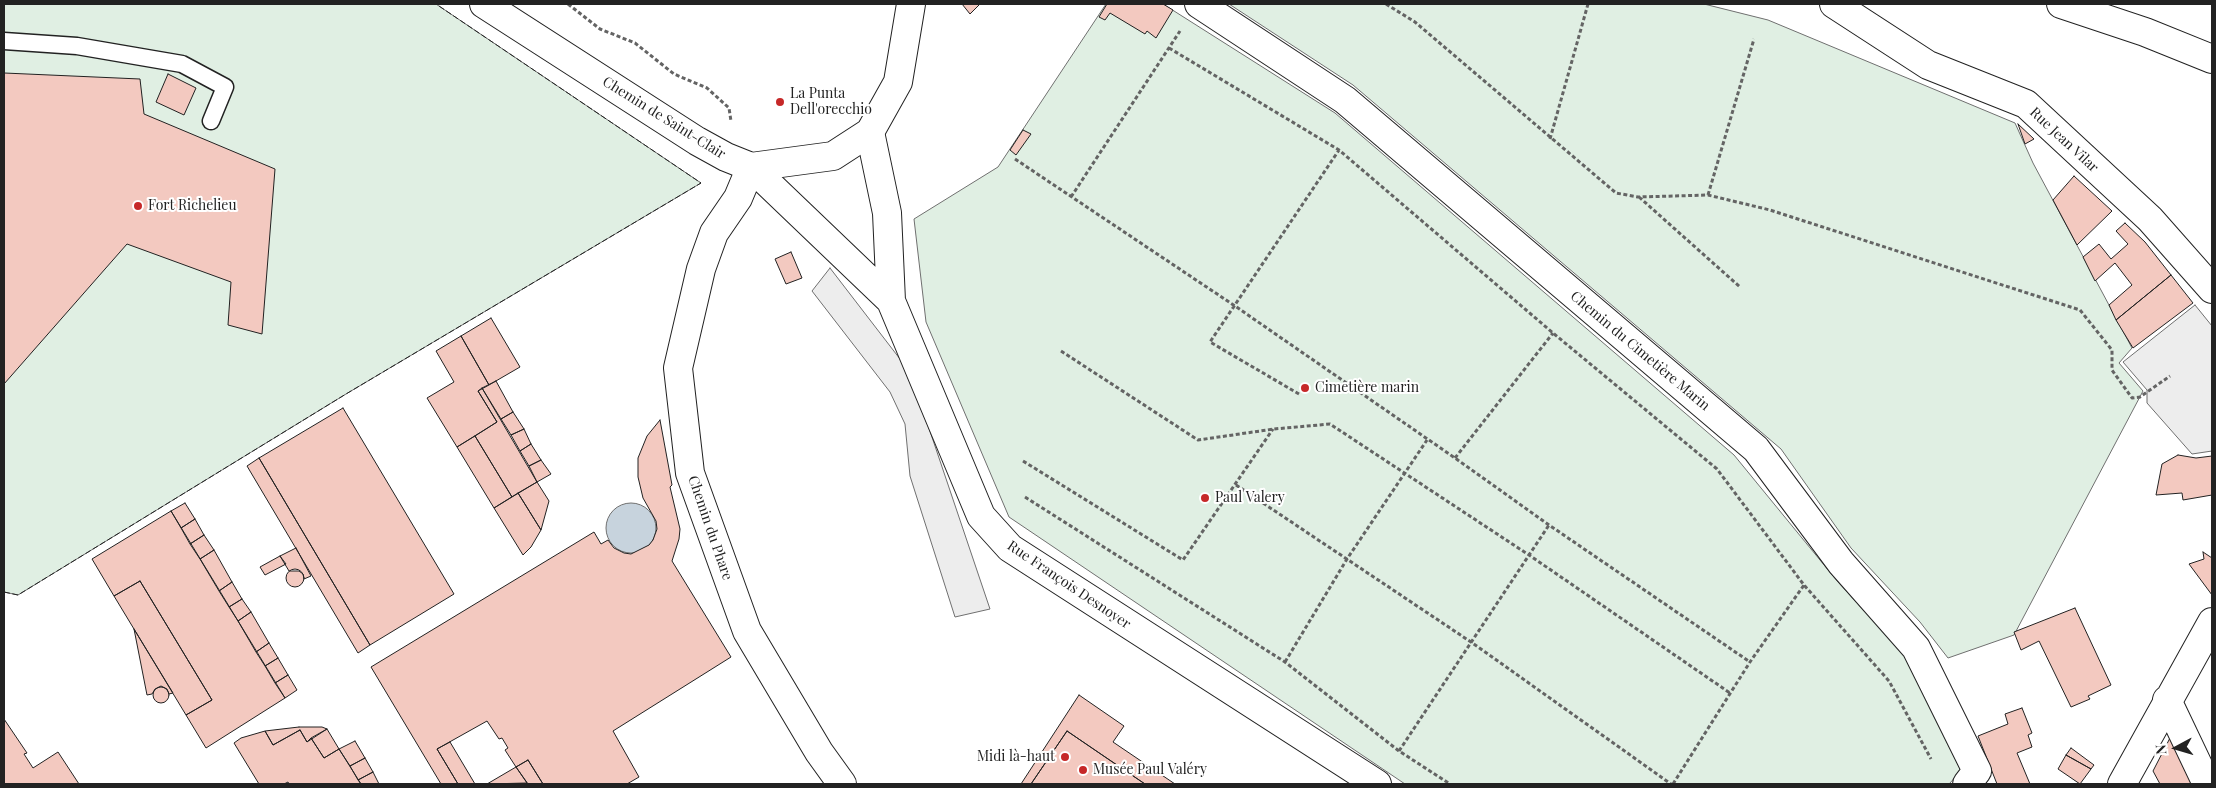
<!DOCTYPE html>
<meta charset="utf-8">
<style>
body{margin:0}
#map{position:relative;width:2216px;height:788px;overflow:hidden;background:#fff;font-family:"Playfair Display",serif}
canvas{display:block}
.frame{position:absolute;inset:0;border:5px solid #222;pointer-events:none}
.north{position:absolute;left:2151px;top:723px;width:50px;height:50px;-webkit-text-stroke:4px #fff;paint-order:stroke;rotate:264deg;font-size:14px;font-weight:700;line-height:20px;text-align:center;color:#222}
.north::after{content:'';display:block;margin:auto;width:18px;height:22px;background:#222;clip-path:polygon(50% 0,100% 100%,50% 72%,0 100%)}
</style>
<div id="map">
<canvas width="2216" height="788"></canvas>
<div class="frame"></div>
<div class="north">N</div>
</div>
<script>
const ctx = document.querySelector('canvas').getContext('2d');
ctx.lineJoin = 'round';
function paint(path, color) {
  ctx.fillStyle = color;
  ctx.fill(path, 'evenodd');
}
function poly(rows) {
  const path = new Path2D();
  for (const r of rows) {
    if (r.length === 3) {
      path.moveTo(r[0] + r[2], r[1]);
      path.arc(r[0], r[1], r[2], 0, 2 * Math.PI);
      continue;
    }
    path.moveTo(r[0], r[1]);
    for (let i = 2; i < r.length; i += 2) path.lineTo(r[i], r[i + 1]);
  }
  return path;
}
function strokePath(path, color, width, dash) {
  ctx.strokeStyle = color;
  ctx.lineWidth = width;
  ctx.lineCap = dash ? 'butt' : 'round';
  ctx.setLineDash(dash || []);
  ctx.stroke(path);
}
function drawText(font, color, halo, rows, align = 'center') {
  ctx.font = font + ' "Playfair Display",serif';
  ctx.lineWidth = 4;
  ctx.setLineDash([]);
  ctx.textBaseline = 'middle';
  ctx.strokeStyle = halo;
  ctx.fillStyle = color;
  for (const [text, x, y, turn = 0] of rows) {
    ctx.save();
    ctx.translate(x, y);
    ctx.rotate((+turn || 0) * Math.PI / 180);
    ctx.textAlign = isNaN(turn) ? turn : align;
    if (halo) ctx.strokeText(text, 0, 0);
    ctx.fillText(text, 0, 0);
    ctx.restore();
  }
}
const green = poly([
 [4,4,436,4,701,183,346,394,18,595,4,592,4,4],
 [1106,4,1163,4,1335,113,1734,455,1838,582,1910,661,1963,769,1949,784,1405,784,1009,517,926,322,914,219,998,167,1106,4],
 [1229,4,1704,4,1768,20,2015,123,2033,163,2132,348,2119,363,2143,391,2014,635,1948,658,1920,622,1851,548,1781,449,1353,85,1229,4]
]);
paint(green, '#e0efe3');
strokePath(green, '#6f6f6f', 1);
const parking = poly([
 [830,268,910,372,990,609,955,617,910,476,905,424,890,392,812,291,830,268],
 [2195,305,2212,326,2212,451,2192,454,2147,403,2147,390,2123,362,2195,305]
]);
paint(parking, '#ededed');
strokePath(parking, '#6f6f6f', 1);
const water = poly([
 [631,528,25]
]);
paint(water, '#c7d3dd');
strokePath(water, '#6f6f6f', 1);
const building = poly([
 [962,4,980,4,970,14,962,4],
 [1107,4,1163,4,1173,10,1156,38,1147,31,1145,34,1110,13,1105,20,1099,17,1107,4],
 [4,73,140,79,144,114,275,169,262,334,228,325,231,282,127,244,4,384,4,73],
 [168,74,196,88,184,115,156,102,168,74],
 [2018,124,2034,139,2025,144,2018,124],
 [1023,130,1031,134,1016,155,1010,150,1023,130],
 [2074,176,2112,211,2077,245,2053,200,2074,176],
 [2125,223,2145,242,2171,275,2116,320,2109,305,2132,285,2115,263,2095,281,2083,257,2099,244,2111,259,2128,244,2116,231,2125,223],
 [791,252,802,278,786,284,775,259,791,252],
 [2171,275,2193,303,2133,348,2116,320,2171,275],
 [491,318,520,367,489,385,461,336,491,318],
 [461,336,489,385,478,391,497,422,457,447,427,398,454,382,436,351,461,336],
 [496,381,513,412,501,419,482,388,496,381],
 [482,388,537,482,512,497,475,436,497,422,478,391,482,388],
 [343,408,454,594,370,645,259,458,343,408],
 [513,412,524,429,511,435,501,419,513,412],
 [660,420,672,485,670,487,680,529,679,539,672,561,731,657,613,731,639,777,627,784,543,784,528,760,516,767,505,750,508,748,502,738,499,739,487,721,437,749,458,784,441,784,371,667,594,532,601,544,608,540,614,548,624,553,631,554,649,545,653,540,657,529,656,521,643,498,638,477,638,458,647,436,660,420],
 [524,429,531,444,520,451,511,435,524,429],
 [475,436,512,497,494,508,457,447,475,436],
 [531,444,541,460,529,466,520,451,531,444],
 [2178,455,2196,458,2212,456,2212,495,2183,500,2182,493,2156,495,2162,464,2178,455],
 [259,458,370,645,358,653,247,466,259,458],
 [541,460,551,474,537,482,529,466,541,460],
 [537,482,549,501,541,530,518,493,537,482],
 [518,493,541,530,531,547,523,555,494,508,518,493],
 [185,503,195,519,181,528,171,511,185,503],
 [171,511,285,698,206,748,186,715,212,700,140,581,114,596,92,559,171,511],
 [195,519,204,535,190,544,181,528,195,519],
 [204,535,214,550,200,559,190,544,204,535],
 [296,548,311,576,304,579,303,574,299,571,289,571,280,556,296,548],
 [214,550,232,582,219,591,200,559,214,550],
 [2203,552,2212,558,2212,595,2189,564,2204,559,2203,552],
 [280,556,286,564,265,575,260,567,280,556],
 [295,578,9],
 [140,581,212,700,186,715,114,596,140,581],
 [232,582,242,599,229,607,219,591,232,582],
 [242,599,251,612,238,621,229,607,242,599],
 [2075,608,2111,685,2088,696,2090,699,2071,707,2039,641,2021,650,2014,632,2075,608],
 [251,612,269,643,256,652,238,621,251,612],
 [134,629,173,693,169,694,167,689,161,686,155,689,152,694,147,695,134,629],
 [269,643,278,658,265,666,256,652,269,643],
 [278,658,288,675,275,683,265,666,278,658],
 [288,675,297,690,285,698,275,683,288,675],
 [161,695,8],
 [1079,695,1124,726,1113,742,1175,784,1145,784,1067,731,1031,784,1021,784,1079,695],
 [2022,708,2032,733,2028,735,2032,747,2017,753,2030,784,1997,784,1978,736,2008,724,2005,714,2022,708],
 [4,719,27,753,24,754,33,768,58,752,79,784,4,784,4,719],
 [299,727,322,727,327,729,307,742,300,730,273,745,265,731,299,727],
 [327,729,339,749,324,758,311,738,327,729],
 [300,730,307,742,311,738,324,758,339,749,361,784,289,784,288,782,284,784,259,784,234,743,241,738,265,731,273,745,300,730],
 [1067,731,1105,757,1145,784,1031,784,1067,731],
 [2171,736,2197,784,2160,784,2153,771,2171,736],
 [355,741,365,758,350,766,339,749,355,741],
 [450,742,475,784,458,784,437,749,450,742],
 [2071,748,2094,765,2091,769,2066,755,2071,748],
 [2066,755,2091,769,2080,784,2058,769,2066,755],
 [365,758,373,772,358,780,350,766,365,758],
 [528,760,543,784,528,784,516,767,528,760],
 [516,767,527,783,487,784,516,767],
 [373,772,379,784,361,784,358,780,373,772]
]);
paint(building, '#f3c9c0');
strokePath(building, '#222', 1);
const lane = poly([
 [4,41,77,46,182,64,225,87,211,121]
]);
const street = poly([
 [1199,4,1345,100,1756,449,1841,563,1916,648,1977,771,1967,784],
 [870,132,887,213,891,301,981,516,1010,548,1377,784],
 [2167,700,2207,784],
 [842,784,819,752,747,631,690,473,678,368,701,269,714,233,738,198,751,167,891,301],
 [2122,784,2212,622]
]);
const secondary = poly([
 [484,4,697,141,726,157,751,167,833,156,870,132,898,82,911,4],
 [1834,4,1928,65,2026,104,2150,219,2212,289],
 [2061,4,2145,32,2212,59]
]);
strokePath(lane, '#222', 19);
strokePath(street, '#222', 30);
strokePath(secondary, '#222', 30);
strokePath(poly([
 [568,4,600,29,635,43,674,74,707,88,729,108,731,121],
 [1386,4,1415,22,1616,193,1638,197,1708,195,1770,210,2080,310,2112,350,2112,370,2132,398,2140,397,2170,376],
 [1169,48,1339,150,1553,333,1717,469,1804,585,1889,681,1931,759],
 [1550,139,1588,4],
 [1015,159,1235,306,1455,458,1549,525,1750,662],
 [1708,195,1754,39],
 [1071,197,1180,31],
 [1639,197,1740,287],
 [1061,351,1198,440,1274,429,1330,424,1529,555,1730,693],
 [1299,394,1210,342,1339,150],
 [1455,458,1553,333],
 [1023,461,1183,560,1273,429],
 [1236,485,1471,642,1671,784],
 [1025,497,1285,662,1399,751,1450,784],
 [1285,662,1347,559,1427,440],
 [1399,751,1549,525],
 [1673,784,1750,662,1804,585]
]), '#646464', 3, [4, 2.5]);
strokePath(lane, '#fff', 16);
strokePath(street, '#fff', 28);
strokePath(secondary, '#fff', 28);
strokePath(poly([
 [4,592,18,595,346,394,701,183,436,4]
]), '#222', 1, [6, 2.5]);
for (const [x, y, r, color] of [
 [780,102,5,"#c62828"],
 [138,206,5,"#c62828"],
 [1305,388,5,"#c62828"],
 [1205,498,5,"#c62828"],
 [1065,757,5,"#c62828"],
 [1083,770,5,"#c62828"]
]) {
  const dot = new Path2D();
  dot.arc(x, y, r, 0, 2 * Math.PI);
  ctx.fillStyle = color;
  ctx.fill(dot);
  strokePath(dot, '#fff', 2);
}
drawText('14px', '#222', '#fff', [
 ["La Punta",790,94],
 ["Dell'orecchio",790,110],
 ["Fort Richelieu",148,206],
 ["Cimetière marin",1315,388],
 ["Paul Valery",1215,498],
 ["Midi là-haut",1055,757,"right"],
 ["Musée Paul Valéry",1093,770]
], 'left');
drawText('14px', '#222', '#fff', [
 ["Chemin de Saint-Clair",664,118,32],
 ["Rue Jean Vilar",2064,140,43],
 ["Chemin du Cimetière Marin",1640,351,40],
 ["Chemin du Phare",710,528,71],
 ["Rue François Desnoyer",1069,585,34]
]);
</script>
